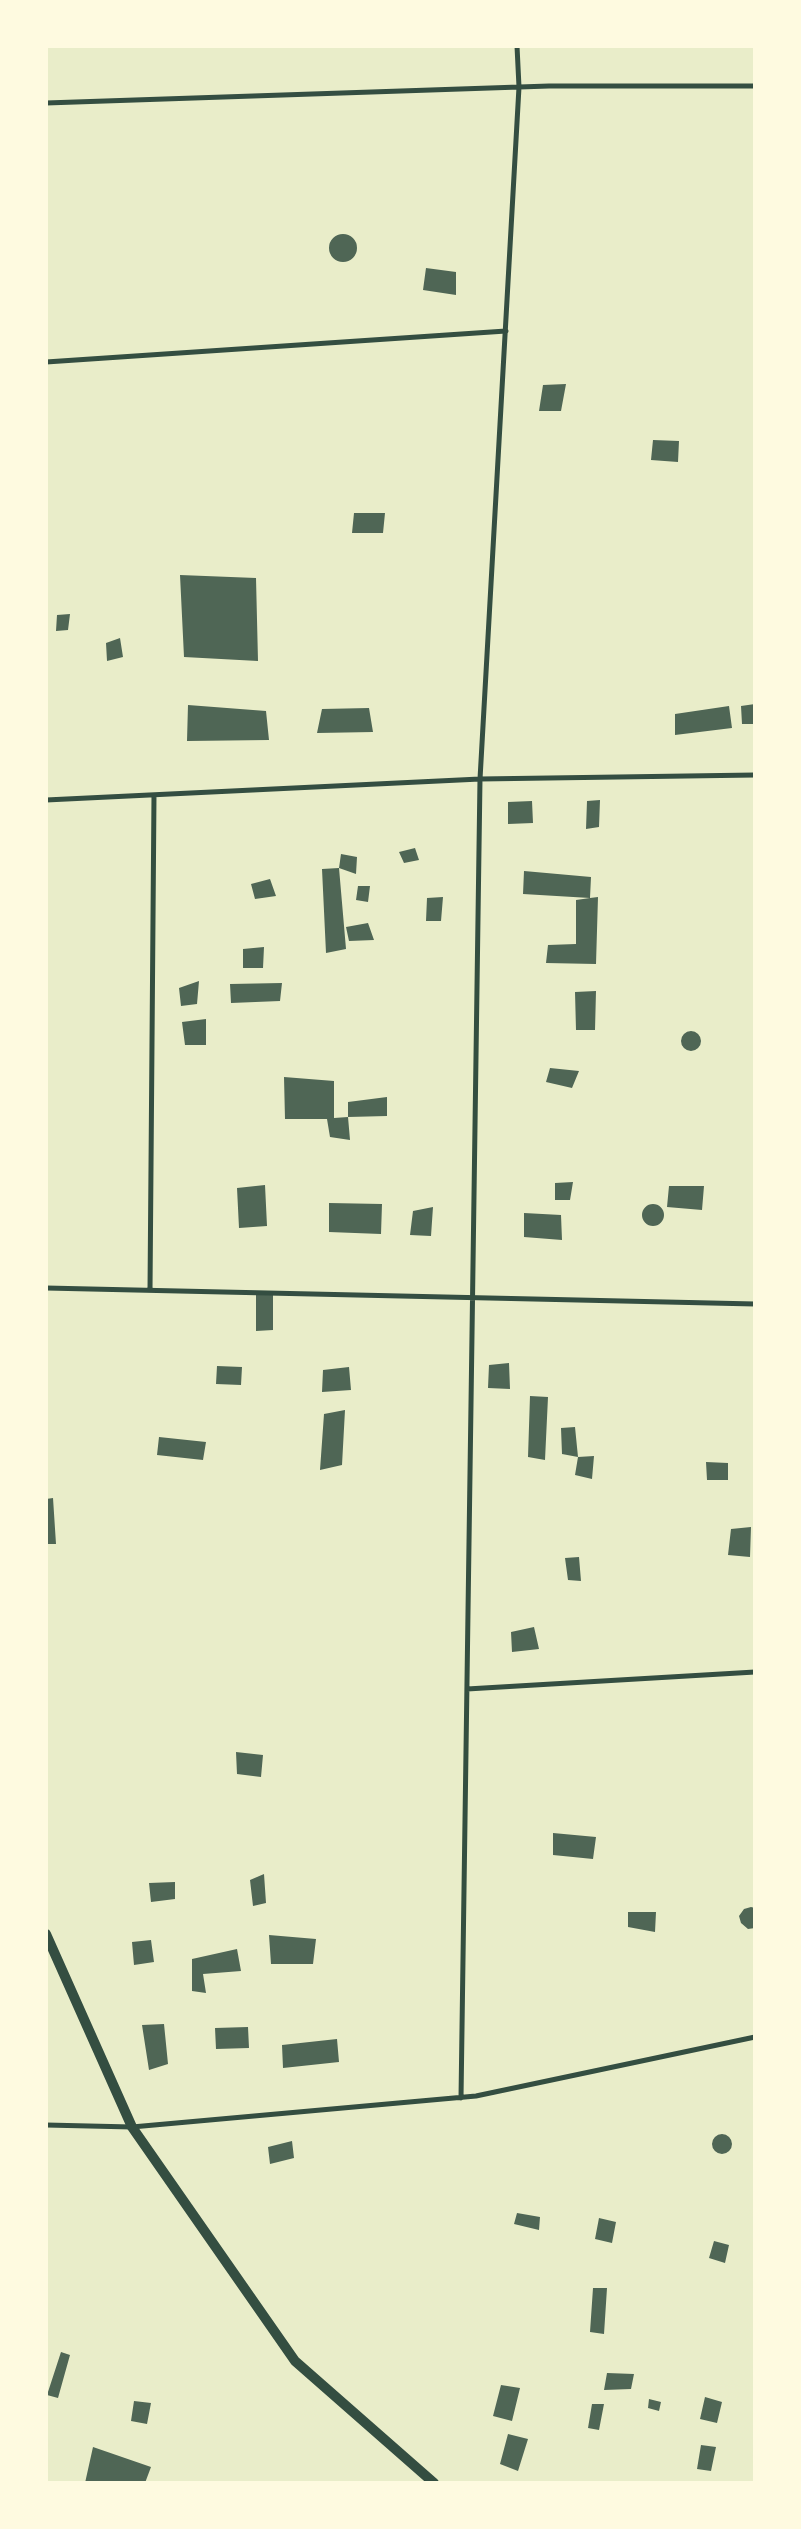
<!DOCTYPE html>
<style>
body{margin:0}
#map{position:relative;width:801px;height:2529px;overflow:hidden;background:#e9edc9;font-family:Overpass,sans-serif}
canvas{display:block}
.frame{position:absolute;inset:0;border:48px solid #fefae0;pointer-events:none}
</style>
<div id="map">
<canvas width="801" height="2529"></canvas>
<div class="frame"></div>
</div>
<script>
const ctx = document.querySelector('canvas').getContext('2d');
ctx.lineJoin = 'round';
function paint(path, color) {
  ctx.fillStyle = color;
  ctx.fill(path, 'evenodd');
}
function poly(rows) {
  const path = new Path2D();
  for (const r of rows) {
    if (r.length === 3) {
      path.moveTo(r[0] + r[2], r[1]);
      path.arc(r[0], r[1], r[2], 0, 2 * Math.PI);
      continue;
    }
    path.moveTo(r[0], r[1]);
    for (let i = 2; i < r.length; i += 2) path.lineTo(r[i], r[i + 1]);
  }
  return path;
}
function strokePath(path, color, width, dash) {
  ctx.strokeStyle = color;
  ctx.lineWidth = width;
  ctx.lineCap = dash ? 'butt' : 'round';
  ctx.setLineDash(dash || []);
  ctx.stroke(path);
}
paint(poly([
 [343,248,14],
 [426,268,456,272,456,295,423,290],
 [566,384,561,411,539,411,543,385],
 [653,440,679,441,678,462,651,460],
 [354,513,385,513,383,533,352,533],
 [180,575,256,578,258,661,184,657],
 [70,614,68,630,56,631,57,615],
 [120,638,123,657,107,661,106,643],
 [755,704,755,724,742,724,741,706],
 [188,705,266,711,269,740,187,741],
 [729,706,732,728,675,735,675,714],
 [369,708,373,732,317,733,322,709],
 [600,800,599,827,586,829,587,801],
 [532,801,533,823,508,824,508,802],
 [415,848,419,860,404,863,399,852],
 [341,854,357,857,356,874,339,868],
 [339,868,346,949,326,953,322,869],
 [524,871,591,877,590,898,598,897,596,964,546,963,548,945,576,944,576,900,590,898,523,894],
 [270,879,276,896,255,899,251,884],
 [358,886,370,886,368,902,356,900],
 [443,897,441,921,426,921,427,898],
 [368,923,374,940,349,941,346,927],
 [264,947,263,968,243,968,243,949],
 [199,981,197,1004,181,1006,179,988],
 [282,983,280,1001,231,1003,230,984],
 [596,991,595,1030,576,1030,575,992],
 [206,1019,206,1045,185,1045,182,1022],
 [691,1041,10],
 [550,1068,579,1071,572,1088,546,1082],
 [284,1077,334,1081,334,1118,348,1117,350,1140,330,1137,327,1119,285,1119],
 [387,1097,387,1116,348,1117,348,1102],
 [573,1182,570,1200,555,1200,555,1183],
 [265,1185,267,1226,239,1228,237,1188],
 [669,1186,704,1186,702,1210,667,1207],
 [329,1203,382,1204,381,1234,329,1232],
 [653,1215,11],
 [433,1207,431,1236,410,1235,413,1211],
 [524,1213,561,1215,562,1240,524,1237],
 [273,1291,273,1330,256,1331,256,1295],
 [509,1363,510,1389,488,1388,489,1365],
 [217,1366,242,1367,241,1385,216,1384],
 [349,1367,351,1390,322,1392,323,1370],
 [530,1396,548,1397,545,1460,528,1457],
 [345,1410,342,1465,320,1470,324,1414],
 [575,1427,578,1457,562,1454,561,1428],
 [159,1437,206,1442,203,1460,157,1455],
 [594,1456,592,1479,575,1475,578,1457],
 [706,1462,728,1463,728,1480,707,1480],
 [53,1498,56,1544,46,1544,46,1499],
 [751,1527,750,1557,728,1555,731,1529],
 [579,1557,581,1581,568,1580,565,1558],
 [534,1627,539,1649,512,1652,511,1632],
 [236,1752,263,1755,261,1777,237,1774],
 [553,1833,596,1837,593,1859,553,1855],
 [264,1874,266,1903,253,1906,250,1880],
 [175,1882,175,1899,151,1902,149,1883],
 [751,1907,755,1908,755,1928,748,1929,741,1923,739,1916,744,1909],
 [628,1912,656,1912,655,1932,628,1927],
 [269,1935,316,1939,313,1964,271,1964],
 [151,1940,154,1962,134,1965,132,1942],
 [237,1949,241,1971,203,1974,206,1993,192,1991,192,1959],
 [164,2024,168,2064,149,2070,142,2025],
 [248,2027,249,2048,216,2049,215,2028],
 [337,2039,339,2062,283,2068,282,2045],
 [722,2144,10],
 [292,2141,294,2158,270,2164,268,2147],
 [517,2213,540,2217,539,2230,514,2224],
 [599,2218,616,2222,612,2243,595,2239],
 [714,2241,729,2245,725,2263,709,2258],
 [593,2288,607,2288,604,2334,590,2332],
 [61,2352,70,2355,58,2398,47,2395],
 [607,2373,634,2374,631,2389,604,2390],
 [501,2385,520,2388,512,2421,493,2416],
 [705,2397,722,2402,717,2423,700,2419],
 [649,2399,661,2402,659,2411,648,2408],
 [134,2401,151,2403,147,2424,131,2421],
 [592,2404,604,2404,599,2430,588,2428],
 [508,2434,528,2439,518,2471,500,2464],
 [701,2445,716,2447,711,2471,697,2469],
 [93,2447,151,2467,145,2483,85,2483]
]), '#4f6655');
strokePath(poly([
 [46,103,549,86,755,86],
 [46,362,506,331],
 [46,800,480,779,755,775],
 [46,1288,755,1304],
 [150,1290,154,795],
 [467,1689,755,1672],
 [461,2098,480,779,519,87,517,46],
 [46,2125,132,2127,476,2096,755,2037]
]), '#344e41', 5);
strokePath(poly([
 [46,1934,132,2127,295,2361,434,2483]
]), '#344e41', 10);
</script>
